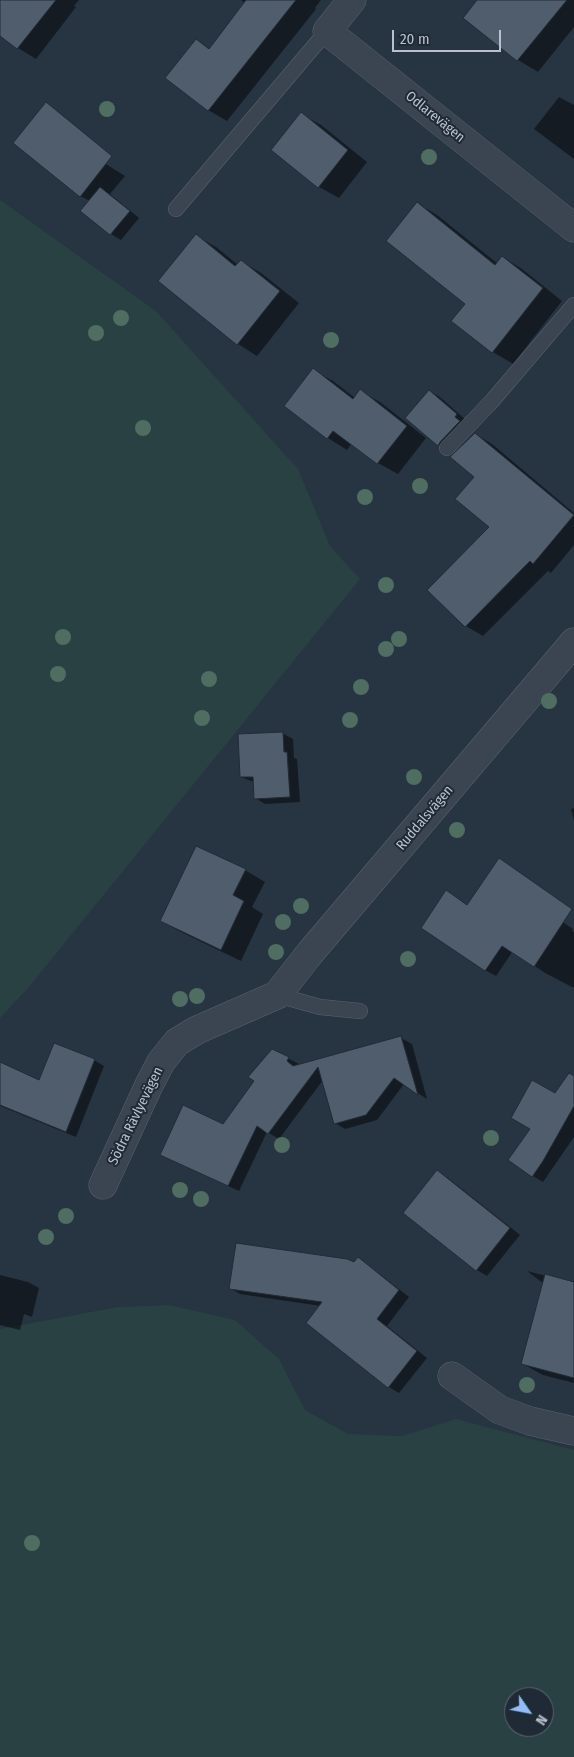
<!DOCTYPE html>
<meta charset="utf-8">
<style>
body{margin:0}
#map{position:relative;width:574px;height:1757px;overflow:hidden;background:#273442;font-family:"Fira Sans Condensed",sans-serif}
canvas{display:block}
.north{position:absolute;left:504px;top:1687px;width:50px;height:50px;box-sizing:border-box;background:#202a37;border:1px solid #5d6673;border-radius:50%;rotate:123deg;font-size:14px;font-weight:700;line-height:20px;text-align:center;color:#b8c1cc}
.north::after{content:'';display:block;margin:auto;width:18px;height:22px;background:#92bdf7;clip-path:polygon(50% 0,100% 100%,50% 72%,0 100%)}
.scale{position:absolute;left:392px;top:30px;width:109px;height:22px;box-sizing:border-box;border:2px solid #b8c1cc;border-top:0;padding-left:6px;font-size:15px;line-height:18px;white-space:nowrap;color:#b8c1cc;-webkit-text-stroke:4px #202a37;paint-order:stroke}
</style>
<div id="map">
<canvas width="574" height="1757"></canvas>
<div class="north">N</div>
<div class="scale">20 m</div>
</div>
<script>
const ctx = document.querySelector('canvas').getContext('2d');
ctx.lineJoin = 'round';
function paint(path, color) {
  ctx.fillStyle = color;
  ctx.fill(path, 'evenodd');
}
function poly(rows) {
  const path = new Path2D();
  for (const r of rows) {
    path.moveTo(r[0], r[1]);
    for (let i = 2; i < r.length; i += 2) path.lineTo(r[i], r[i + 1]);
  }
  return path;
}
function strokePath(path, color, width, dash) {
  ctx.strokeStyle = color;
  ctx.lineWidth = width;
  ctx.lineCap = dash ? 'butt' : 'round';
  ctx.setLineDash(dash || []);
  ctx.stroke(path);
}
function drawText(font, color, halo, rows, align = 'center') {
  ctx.font = font + ' "Fira Sans Condensed",sans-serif';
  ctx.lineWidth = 4;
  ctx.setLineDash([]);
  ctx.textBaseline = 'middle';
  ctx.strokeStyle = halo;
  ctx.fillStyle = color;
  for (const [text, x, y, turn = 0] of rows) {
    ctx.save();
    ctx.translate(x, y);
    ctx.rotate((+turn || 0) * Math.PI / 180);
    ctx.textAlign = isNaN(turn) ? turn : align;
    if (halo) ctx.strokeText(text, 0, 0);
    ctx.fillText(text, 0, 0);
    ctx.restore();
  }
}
paint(poly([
 [0,200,156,311,298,469,330,546,360,579,29,987,0,1018],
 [169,1305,235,1320,279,1359,305,1410,348,1434,402,1436,456,1419,574,1450,574,1757,0,1757,0,1329,118,1307],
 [514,1697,544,1697,544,1727,514,1727]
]), '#294143');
paint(poly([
 [0,0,79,0,74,6,76,7,36,59,18,48,0,34],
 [241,0,321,0,315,8,316,9,227,121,208,110,196,40,210,49,245,3],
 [478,0,574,0,574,27,538,72,518,60,464,17],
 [559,97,574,105,574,159,534,129],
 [301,114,321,125,367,162,339,198,319,187,272,150],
 [53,131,125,176,110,194,139,218,121,240,111,234,90,201,80,196],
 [417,203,437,215,498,264,503,257,522,269,562,301,513,364,493,352,453,321,466,304],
 [196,236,216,247,238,265,241,261,261,273,299,303,257,356,238,344,160,281],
 [313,370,333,381,355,398,360,391,380,402,426,438,398,474,378,463,352,443,347,450,328,438],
 [429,391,440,397,467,421,449,451,439,445,407,418],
 [475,434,492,444,574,513,574,545,551,573,548,571,483,636,466,626,429,590,491,527,476,477],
 [282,733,293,739,294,758,297,759,300,802,265,804,255,798,254,782,241,777],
 [574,808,574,820,571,809],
 [245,870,265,882,252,907,263,914,241,961,181,932,161,921],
 [468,906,542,908,573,929,572,931,574,932,574,988,545,973,513,951,496,976,485,970],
 [401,1038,412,1044,427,1099,404,1084,377,1120,345,1129,335,1123,323,1080,279,1139,267,1132,239,1191,172,1160,223,1125,255,1081,272,1050,299,1064,298,1066],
 [94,1060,104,1066,76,1137,0,1106,0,1063,40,1082],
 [574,1106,574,1137,543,1182,533,1176],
 [437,1172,448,1178,520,1235,487,1276,477,1270,405,1213],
 [358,1259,368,1265,409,1297,387,1326,427,1358,399,1393,389,1387,307,1323,321,1306,240,1294,230,1288,354,1264],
 [527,1271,574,1283,574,1383,543,1375,523,1364,544,1284],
 [0,1275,28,1282,39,1288,32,1317,24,1314,20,1330,0,1325]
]), '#0007');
const building = poly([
 [0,0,56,0,17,49,0,36,0,0],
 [246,0,296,0,208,111,165,78,196,39,209,49,246,0],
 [477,0,567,0,517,61,463,18,477,0],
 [46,102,112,156,80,197,13,143,46,102],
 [301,112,348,150,318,188,271,150,301,112],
 [100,187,130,211,110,235,80,211,100,187],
 [417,202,495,265,502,256,543,288,492,353,451,321,465,304,386,241,417,202],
 [196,234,235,266,241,260,280,291,237,345,158,281,196,234],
 [313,368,353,399,360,389,407,426,377,464,333,431,327,439,284,406,313,368],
 [429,390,457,414,455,417,460,421,440,442,438,446,405,418,429,390],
 [475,433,574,515,533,564,530,561,465,627,427,590,489,527,455,499,474,477,450,457,475,433],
 [283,732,284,752,287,752,290,797,254,799,253,777,240,777,238,734,283,732],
 [196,846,246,869,233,895,244,901,221,950,160,921,196,846],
 [499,858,572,909,534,967,502,946,485,971,421,928,446,890,467,905,499,858],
 [401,1036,418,1095,394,1078,366,1115,334,1124,318,1067,268,1134,257,1126,228,1186,160,1155,183,1105,223,1124,254,1081,248,1077,272,1049,289,1057,287,1061,293,1066,401,1036],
 [54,1043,95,1059,66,1132,0,1105,0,1062,39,1080,54,1043],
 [569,1073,574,1076,574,1106,543,1161,532,1177,508,1160,530,1129,511,1118,532,1080,555,1093,569,1073],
 [437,1170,510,1228,476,1271,403,1213,437,1170],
 [236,1243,347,1259,354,1262,358,1257,399,1290,377,1319,417,1351,388,1388,306,1323,322,1302,229,1289,236,1243],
 [545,1274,574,1282,574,1378,521,1364,545,1274]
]);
paint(building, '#505d6d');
strokePath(building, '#222c39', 1);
const service = poly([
 [176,209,327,31],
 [447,448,492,401,574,305],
 [277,995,320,1007,360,1011]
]);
const minor = poly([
 [352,0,327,31,574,228],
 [103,1185,149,1085,161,1062,177,1042,197,1030,277,995,310,953,574,642],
 [452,1376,500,1410,530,1421,574,1431]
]);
strokePath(service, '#59636f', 16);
strokePath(minor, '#59636f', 29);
strokePath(service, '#3b4552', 15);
strokePath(minor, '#3b4552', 28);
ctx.fillStyle = '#4f6d60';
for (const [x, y] of [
 [107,109],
 [429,157],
 [121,318],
 [96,333],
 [331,340],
 [143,428],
 [420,486],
 [365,497],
 [386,585],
 [63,637],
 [399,639],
 [386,649],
 [58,674],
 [209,679],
 [361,687],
 [549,701],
 [202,718],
 [350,720],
 [414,777],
 [457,830],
 [301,906],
 [283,922],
 [276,952],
 [408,959],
 [197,996],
 [180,999],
 [491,1138],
 [282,1145],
 [180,1190],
 [201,1199],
 [66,1216],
 [46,1237],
 [527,1385],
 [32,1543]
]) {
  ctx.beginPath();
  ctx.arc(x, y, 8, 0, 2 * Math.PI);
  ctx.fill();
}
drawText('14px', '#b8c1cc', '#202a37', [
 ["Odlarevägen",435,117,39],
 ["Ruddalsvägen",425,818,-50],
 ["Södra Rävlyevägen",136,1116,-64]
]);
</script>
